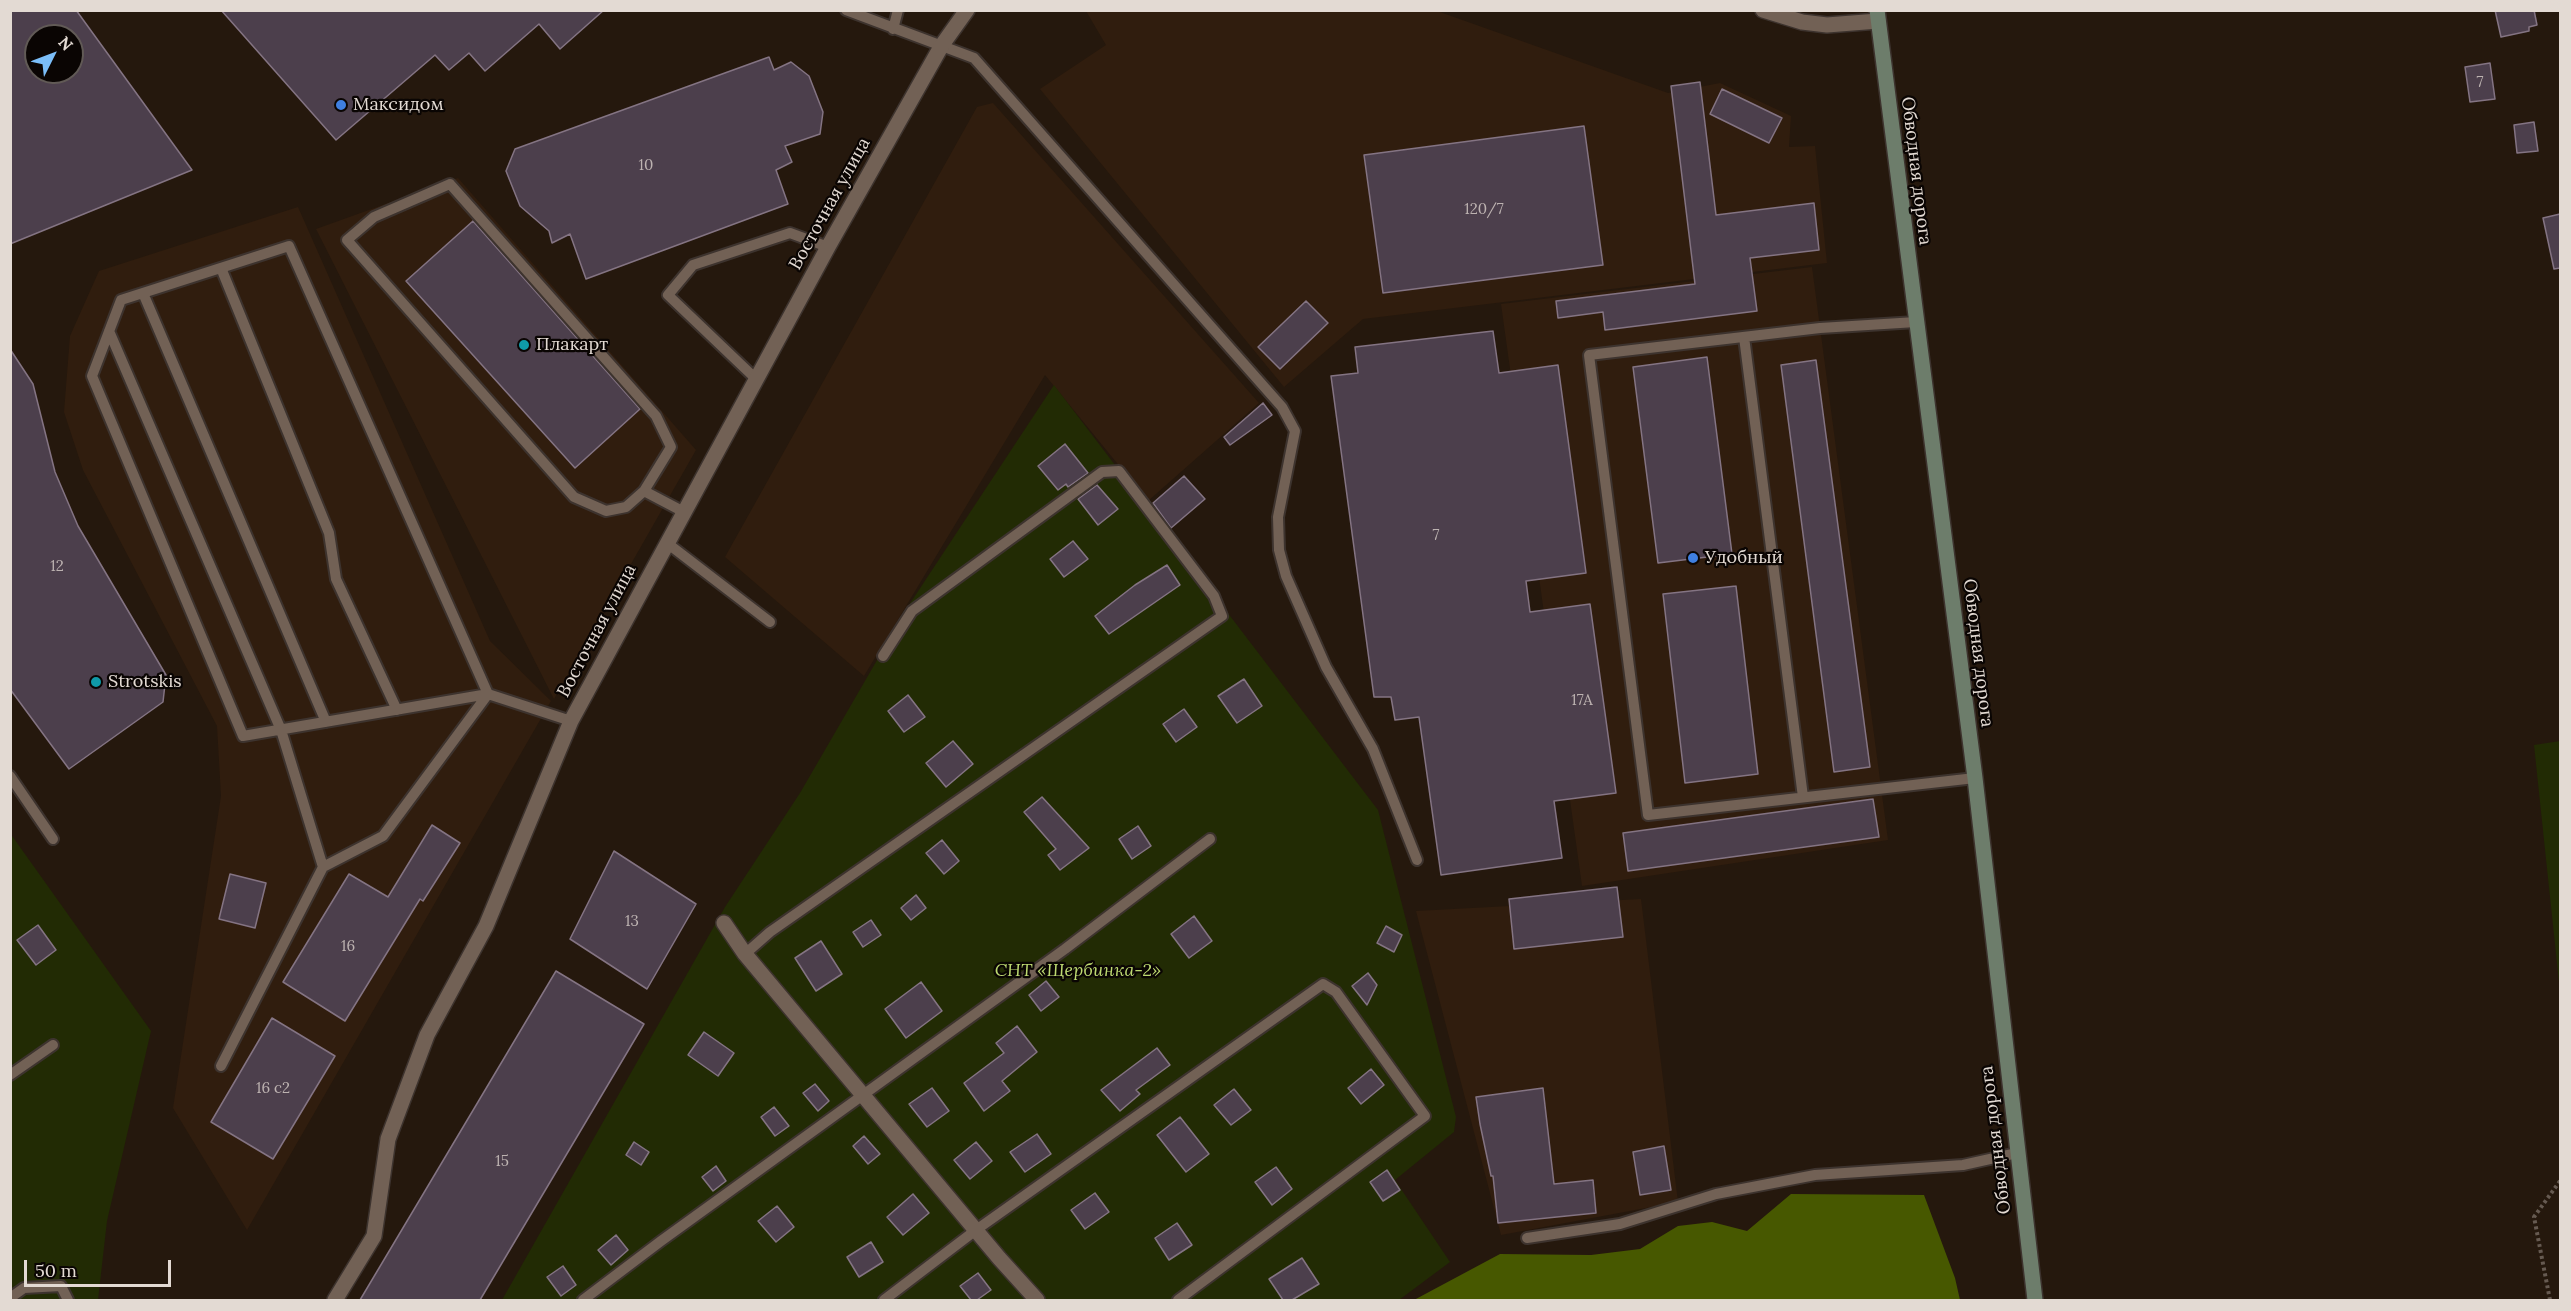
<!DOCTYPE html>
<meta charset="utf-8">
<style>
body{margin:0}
#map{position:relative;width:2571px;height:1311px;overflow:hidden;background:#25180d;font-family:Lora,serif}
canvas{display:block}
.frame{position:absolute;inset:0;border:12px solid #e3dad3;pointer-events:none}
.north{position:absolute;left:24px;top:24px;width:60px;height:60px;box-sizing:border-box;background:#0a0503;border:2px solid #615a56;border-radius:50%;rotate:48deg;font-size:16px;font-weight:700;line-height:24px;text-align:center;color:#e3dad3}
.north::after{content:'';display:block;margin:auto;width:21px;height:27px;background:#7bbef9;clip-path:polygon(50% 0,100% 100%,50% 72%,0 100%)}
.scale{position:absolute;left:24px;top:1260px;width:147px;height:27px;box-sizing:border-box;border:3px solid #e3dad3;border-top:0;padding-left:8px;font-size:18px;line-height:21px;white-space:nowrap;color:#e3dad3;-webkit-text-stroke:4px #0a0503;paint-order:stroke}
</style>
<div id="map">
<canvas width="2571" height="1311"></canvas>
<div class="frame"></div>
<div class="north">N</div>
<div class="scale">50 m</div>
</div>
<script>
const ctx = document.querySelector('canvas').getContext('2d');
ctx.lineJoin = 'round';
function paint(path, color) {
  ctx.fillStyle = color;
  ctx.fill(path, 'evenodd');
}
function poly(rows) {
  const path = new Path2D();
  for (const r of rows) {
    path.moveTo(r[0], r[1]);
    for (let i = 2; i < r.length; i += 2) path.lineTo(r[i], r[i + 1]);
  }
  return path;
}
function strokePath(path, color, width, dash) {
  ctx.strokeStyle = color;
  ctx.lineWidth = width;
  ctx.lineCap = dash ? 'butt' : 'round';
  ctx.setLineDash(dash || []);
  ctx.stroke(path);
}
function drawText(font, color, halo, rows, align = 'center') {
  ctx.font = font + ' Lora,serif';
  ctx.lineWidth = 4.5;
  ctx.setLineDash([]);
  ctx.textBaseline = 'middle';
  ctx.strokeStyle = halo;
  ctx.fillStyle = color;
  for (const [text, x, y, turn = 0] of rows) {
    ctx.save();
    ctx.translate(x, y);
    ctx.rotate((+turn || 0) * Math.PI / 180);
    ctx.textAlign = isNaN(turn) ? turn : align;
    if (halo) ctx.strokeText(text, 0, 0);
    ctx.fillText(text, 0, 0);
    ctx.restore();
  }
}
paint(poly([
 [1086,11,1437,11,1668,93,1720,83,1791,116,1789,147,1815,146,1827,263,1363,319,1284,387,1040,89,1106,45],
 [993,103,1259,403,1148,501,1045,375,864,676,725,557,977,107],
 [458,178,696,450,554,699,316,229],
 [298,207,490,641,551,701,247,1230,173,1108,221,796,217,726,83,470,64,412,70,336,99,271],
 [1812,267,1888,840,1582,886,1501,304],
 [1641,899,1678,1202,1501,1235,1416,911]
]), '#301d0e');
paint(poly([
 [1054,385,1378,810,1456,1117,1454,1132,1395,1180,1450,1262,1399,1300,502,1300,725,907,800,793,909,605],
 [2560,741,2560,992,2534,745],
 [10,833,151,1031,107,1221,98,1300,11,1300]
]), '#222b04');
paint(poly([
 [1791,1194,1924,1195,1955,1278,1960,1300,1414,1300,1500,1254,1591,1255,1640,1249,1678,1226,1712,1222,1747,1231]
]), '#475800');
const building = poly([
 [10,10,76,10,192,170,10,244,10,10],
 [36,36,72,36,72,72,36,72,36,36],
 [221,10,604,10,560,49,539,24,485,71,469,53,449,70,435,55,336,140,221,10],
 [2495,10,2534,10,2537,25,2529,27,2529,31,2501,37,2495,10],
 [769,57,774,70,791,62,809,76,823,112,820,134,785,146,792,162,776,170,788,204,586,279,570,234,552,243,549,231,520,206,506,171,515,149,769,57],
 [2490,63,2495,99,2470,102,2465,67,2490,63],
 [1700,82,1716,215,1814,203,1819,250,1750,258,1757,311,1605,330,1603,312,1558,318,1556,301,1695,284,1671,86,1700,82],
 [1722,89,1782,118,1769,143,1710,114,1722,89],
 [2534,122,2538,151,2517,153,2514,125,2534,122],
 [1584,126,1603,265,1383,293,1364,155,1584,126],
 [2560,214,2560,268,2554,269,2543,218,2560,214],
 [473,221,640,409,575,468,406,281,473,221],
 [1306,301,1328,323,1280,369,1258,347,1306,301],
 [1493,331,1499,373,1558,365,1586,573,1526,581,1530,612,1590,604,1616,793,1554,801,1562,858,1441,875,1419,717,1395,720,1391,697,1374,697,1331,376,1358,373,1355,347,1493,331],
 [10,349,33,384,55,472,78,526,166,675,163,702,69,769,10,689,10,349],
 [1707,357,1732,554,1658,563,1633,367,1707,357],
 [1816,360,1870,767,1834,772,1781,365,1816,360],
 [1263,403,1272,415,1230,445,1224,437,1263,403],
 [1065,444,1088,473,1068,487,1066,484,1058,490,1038,466,1065,444],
 [1184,476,1205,499,1171,528,1153,503,1184,476],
 [1097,485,1118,509,1098,525,1078,499,1097,485],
 [1073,541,1088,559,1064,577,1050,559,1073,541],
 [1167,565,1180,585,1109,634,1095,616,1135,585,1167,565],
 [1736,586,1758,774,1685,783,1663,594,1736,586],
 [1244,679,1262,706,1237,723,1218,696,1244,679],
 [908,695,925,717,904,732,888,711,908,695],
 [1184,709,1197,727,1176,742,1163,724,1184,709],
 [953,741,973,764,946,787,926,763,953,741],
 [1042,797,1089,848,1060,870,1048,855,1056,849,1024,812,1042,797],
 [1873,799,1879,837,1628,871,1623,833,1873,799],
 [432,825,460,843,423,901,420,899,345,1021,283,982,349,874,388,897,432,825],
 [1138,826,1151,846,1132,859,1119,839,1138,826],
 [942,840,959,861,944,874,926,853,942,840],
 [614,851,696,904,647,989,570,939,614,851],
 [230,874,266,883,255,928,219,919,230,874],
 [1617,887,1623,937,1514,949,1509,899,1617,887],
 [916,895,926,908,911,920,901,908,916,895],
 [1194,916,1212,941,1189,958,1171,934,1194,916],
 [871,920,881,935,863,947,853,932,871,920],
 [38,925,56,950,36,965,17,940,38,925],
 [1386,926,1402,935,1394,952,1377,943,1386,926],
 [821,941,842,974,816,991,795,958,821,941],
 [556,971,644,1024,480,1300,360,1300,556,971],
 [1368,973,1377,985,1367,1005,1352,986,1368,973],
 [1046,981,1059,997,1041,1011,1029,995,1046,981],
 [921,982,942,1011,906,1038,885,1009,921,982],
 [272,1018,335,1056,273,1159,211,1122,272,1018],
 [1017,1026,1037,1052,1002,1081,1010,1091,984,1111,964,1083,1004,1053,996,1043,1017,1026],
 [704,1032,734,1053,718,1076,688,1055,704,1032],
 [1157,1048,1170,1065,1136,1090,1140,1094,1120,1111,1101,1090,1157,1048],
 [1371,1069,1384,1085,1361,1104,1348,1088,1371,1069],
 [815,1084,829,1101,818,1111,803,1093,815,1084],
 [932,1088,949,1111,927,1127,909,1104,932,1088],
 [1543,1088,1554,1184,1593,1180,1596,1213,1498,1223,1493,1176,1491,1176,1480,1124,1476,1097,1543,1088],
 [1234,1089,1251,1110,1231,1125,1214,1105,1234,1089],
 [774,1107,789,1126,775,1136,761,1117,774,1107],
 [1180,1117,1209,1154,1186,1172,1157,1135,1180,1117],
 [1037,1134,1051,1154,1025,1172,1010,1152,1037,1134],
 [864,1136,880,1154,868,1164,853,1146,864,1136],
 [634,1142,649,1152,641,1165,626,1155,634,1142],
 [976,1142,992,1161,970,1179,954,1160,976,1142],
 [1664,1146,1671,1190,1640,1195,1633,1152,1664,1146],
 [716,1166,726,1181,713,1191,702,1177,716,1166],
 [1276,1167,1292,1189,1272,1205,1255,1182,1276,1167],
 [1387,1170,1400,1190,1383,1201,1370,1182,1387,1170],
 [1095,1193,1109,1212,1085,1229,1071,1210,1095,1193],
 [913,1194,929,1213,903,1235,887,1217,913,1194],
 [777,1206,794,1227,776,1242,758,1221,777,1206],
 [1177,1223,1192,1245,1169,1260,1155,1238,1177,1223],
 [616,1235,628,1250,611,1265,598,1250,616,1235],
 [871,1242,883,1262,859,1277,847,1257,871,1242],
 [1302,1258,1319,1284,1292,1300,1283,1300,1269,1279,1302,1258],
 [563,1266,576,1285,561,1296,547,1277,563,1266],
 [978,1273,991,1290,977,1300,971,1300,960,1286,978,1273]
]);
paint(building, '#4c3f4c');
strokePath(building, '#847483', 1.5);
const lane = poly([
 [846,10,974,58,1282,407,1295,431,1278,517,1279,550,1286,576,1326,667,1373,749,1417,860],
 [893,29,898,10],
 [450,184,656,416,671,447,644,491,626,507,606,511,574,497,347,240,374,217,450,184],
 [221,268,329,533,336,579,397,710],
 [143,293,326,722],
 [1916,322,1820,328,1589,355,1648,815,1975,778],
 [109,331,281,730,323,867],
 [1744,337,1803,797],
 [755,378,668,295,693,265,790,233,828,247],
 [644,491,684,512],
 [667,543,770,622],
 [488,694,243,736,92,376,121,300,289,246,488,694,571,721],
 [10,776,53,839],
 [745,954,770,932,1222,616,1214,596,1119,471,1102,472,912,611,883,656],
 [221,1066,323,867,383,836,488,694],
 [10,1075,53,1045],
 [1527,1238,1620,1224,1716,1194,1815,1175,1963,1165,2017,1153],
 [10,1298,24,1288,61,1286,68,1300],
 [583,1300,661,1241,1065,949,1210,839],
 [884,1300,976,1230,1323,984,1336,992,1425,1116,1178,1300]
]);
const street = poly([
 [1763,10,1802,22,1827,25,1878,21],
 [724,923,745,954,999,1258,1037,1300],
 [335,1300,374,1236,388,1139,427,1035,486,926,571,721,828,247,942,45,967,10]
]);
const secondary = poly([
 [1877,10,1975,778,2035,1300]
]);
strokePath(lane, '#3d332e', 14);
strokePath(street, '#3d332e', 18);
strokePath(secondary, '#3d332e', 18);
strokePath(poly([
 [2550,1300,2534,1217,2560,1181]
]), '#665a51', 4, [3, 3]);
strokePath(lane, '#726155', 10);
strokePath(street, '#726155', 15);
strokePath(secondary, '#6d7d6b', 15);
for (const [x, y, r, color] of [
 [341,105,6,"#3f7fe0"],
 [524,345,6,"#0f9aa8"],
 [1693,558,6,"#3f7fe0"],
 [96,682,6,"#0f9aa8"]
]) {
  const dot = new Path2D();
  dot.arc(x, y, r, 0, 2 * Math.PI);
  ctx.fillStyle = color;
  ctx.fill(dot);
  strokePath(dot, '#0a0503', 2);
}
drawText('15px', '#bdb3b1', null, [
 ["7",2480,83],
 ["10",646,166],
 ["120/7",1484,210],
 ["7",1436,536],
 ["12",57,567],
 ["17А",1582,701],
 ["13",632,922],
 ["16",348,947],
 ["16 с2",273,1089],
 ["15",502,1162]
]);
drawText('18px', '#e3dad3', '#0a0503', [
 ["Максидом",353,105],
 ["Плакарт",536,345],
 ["Удобный",1705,558],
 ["Strotskis",108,682]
], 'left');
drawText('18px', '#e3dad3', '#0a0503', [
 ["Обводная дорога",1916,171,83],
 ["Восточная улица",830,204,-61],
 ["Восточная улица",597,631,-62],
 ["Обводная дорога",1978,653,83],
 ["Обводная дорога",1996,1140,-97]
]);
drawText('italic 18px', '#bdd971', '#0a0503', [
 ["СНТ «Щербинка-2»",1078,971]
]);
</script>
